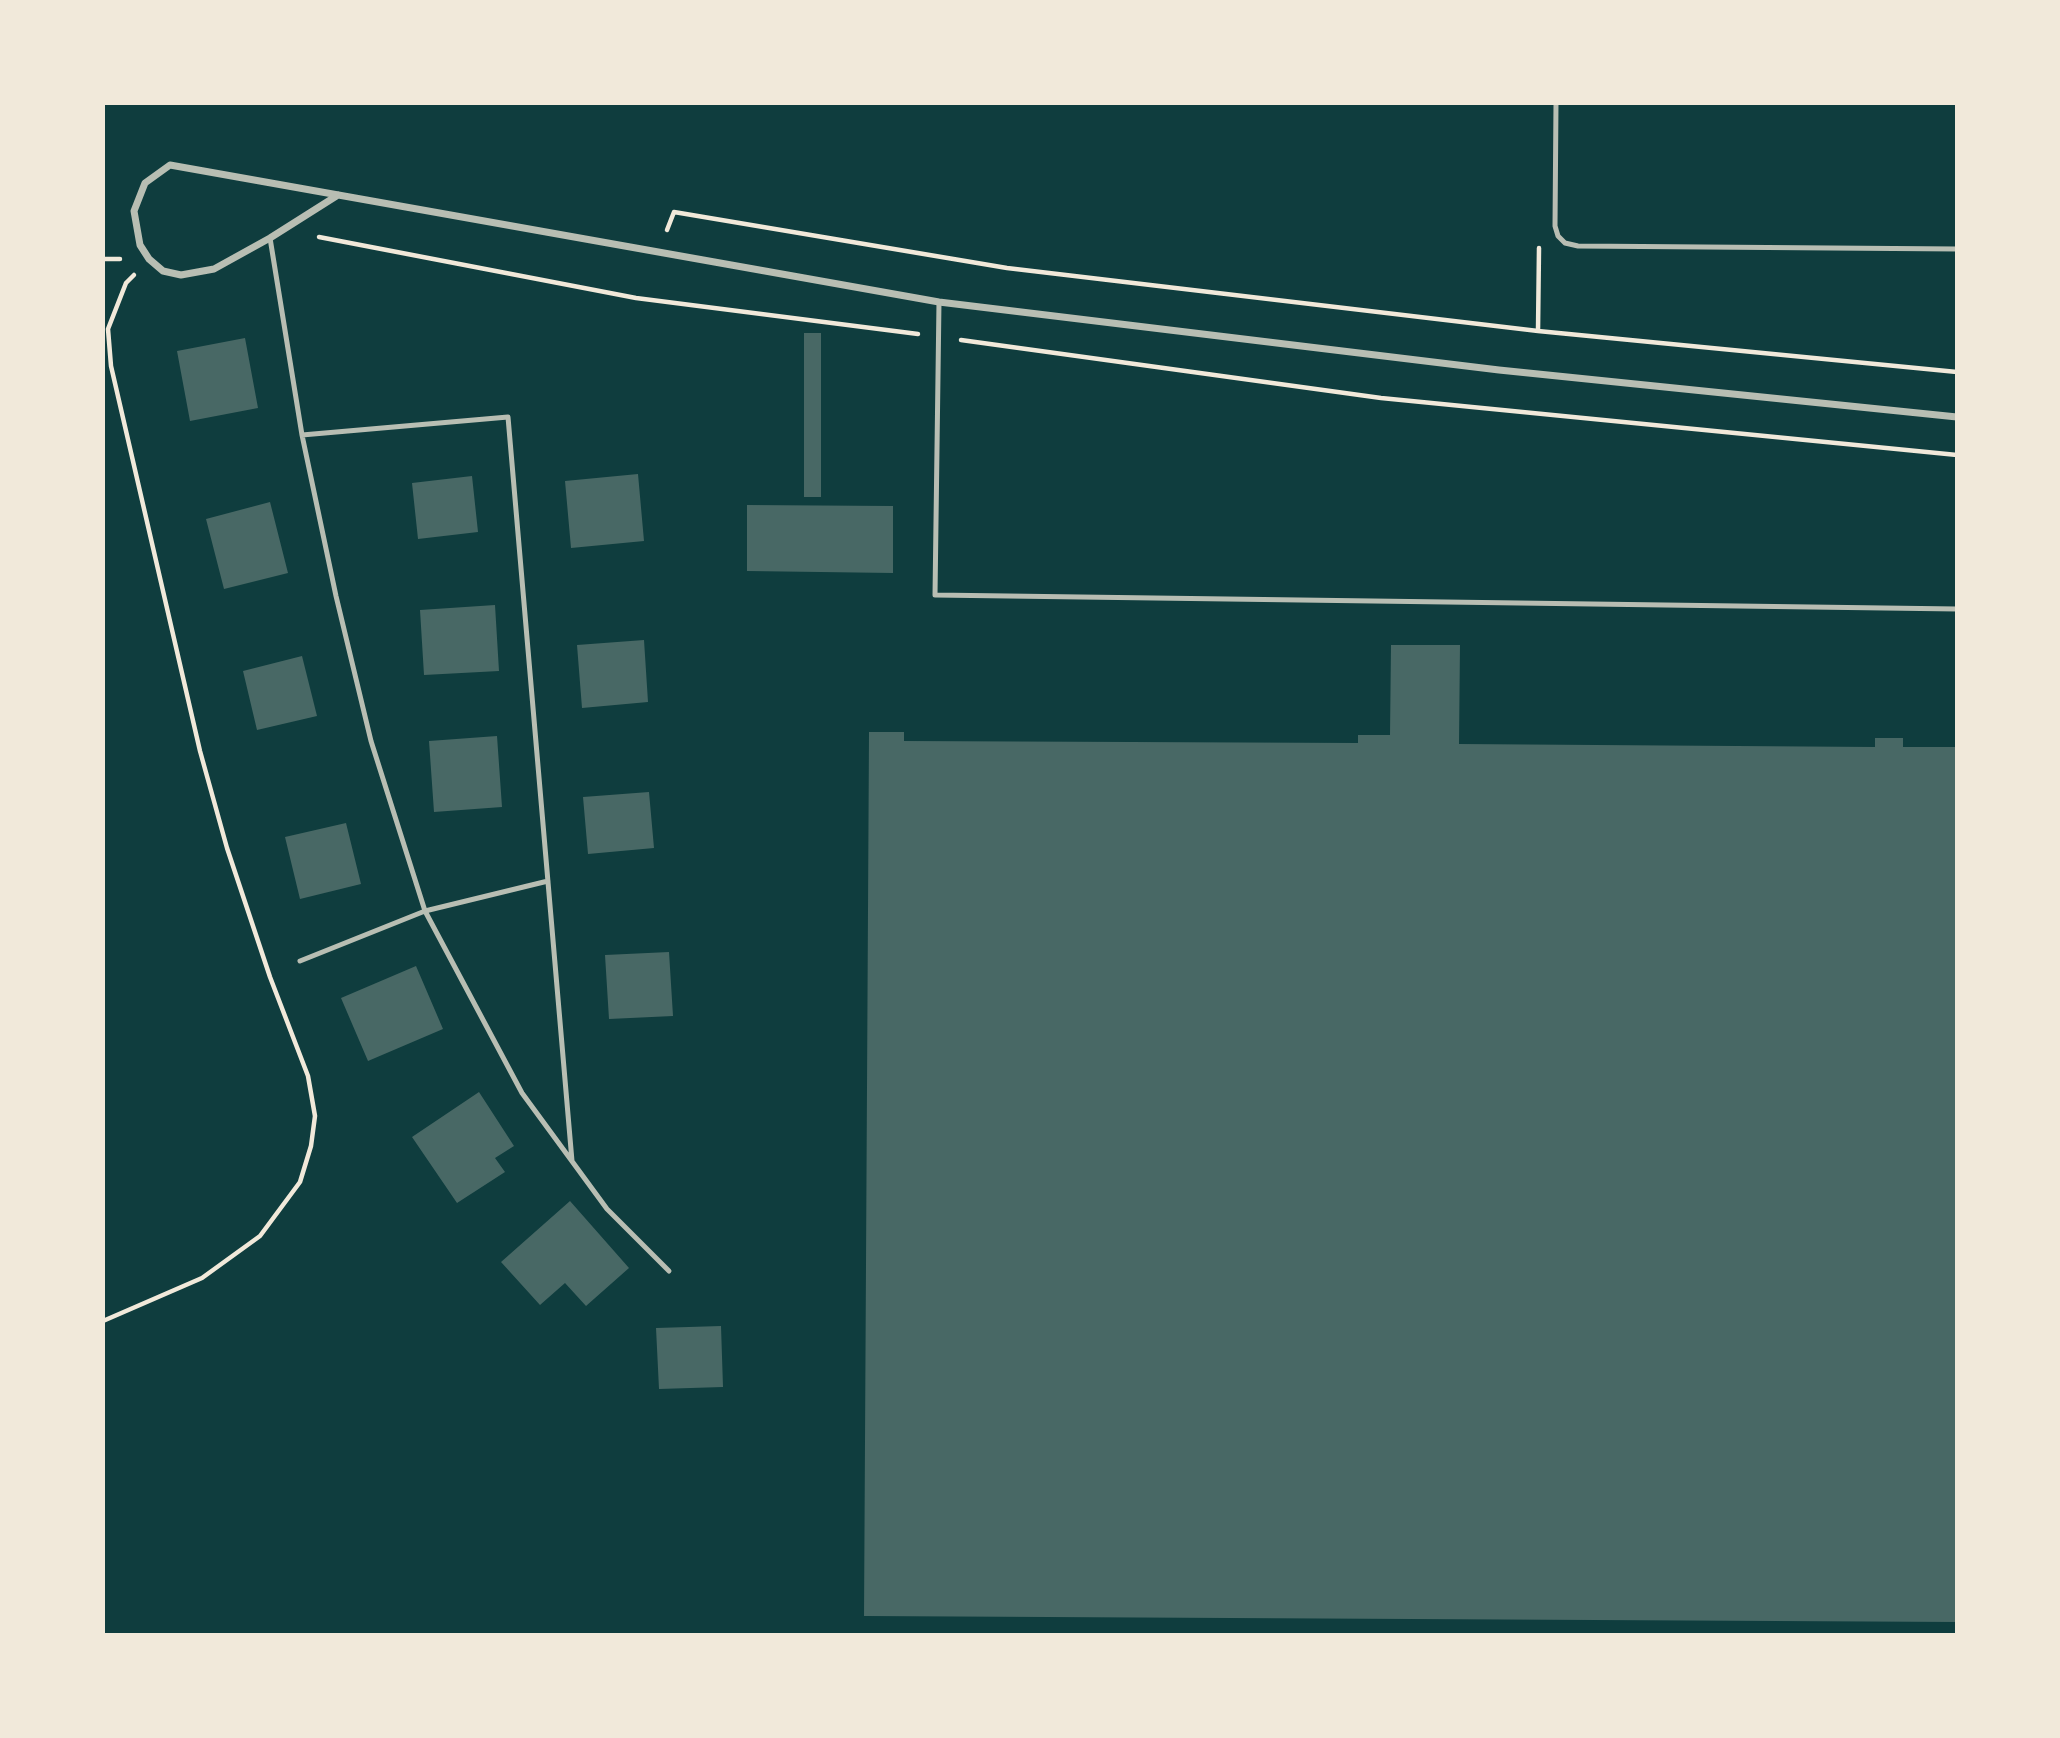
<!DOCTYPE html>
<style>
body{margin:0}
#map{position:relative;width:2060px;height:1738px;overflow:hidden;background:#0f3d3e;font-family:Manrope,sans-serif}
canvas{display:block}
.frame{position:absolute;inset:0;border:105px solid #f1e9da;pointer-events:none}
</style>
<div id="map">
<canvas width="2060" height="1738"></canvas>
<div class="frame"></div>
</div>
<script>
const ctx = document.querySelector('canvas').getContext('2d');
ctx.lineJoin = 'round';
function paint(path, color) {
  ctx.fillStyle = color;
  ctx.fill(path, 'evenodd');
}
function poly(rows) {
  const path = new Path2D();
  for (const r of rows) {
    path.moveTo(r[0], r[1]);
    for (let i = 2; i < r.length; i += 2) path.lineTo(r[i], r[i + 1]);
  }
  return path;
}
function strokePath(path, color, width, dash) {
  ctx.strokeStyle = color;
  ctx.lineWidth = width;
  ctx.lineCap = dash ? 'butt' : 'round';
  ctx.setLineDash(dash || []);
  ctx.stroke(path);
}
paint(poly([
 [804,333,821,333,821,497,804,497],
 [245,338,258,408,190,421,177,351],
 [638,474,644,541,571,548,565,481],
 [472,476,478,532,418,539,412,483],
 [270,502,288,573,224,589,206,519],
 [747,505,893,506,893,573,747,571],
 [495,605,499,671,424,675,420,610],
 [644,640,648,702,582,708,577,645],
 [1391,645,1460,645,1459,744,1875,747,1875,738,1903,738,1903,747,1957,747,1957,1622,864,1616,869,732,904,732,904,741,1358,743,1358,735,1390,735],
 [302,656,317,716,257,730,243,671],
 [497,736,502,807,434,812,429,741],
 [649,792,654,848,588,854,583,797],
 [346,823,361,884,300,899,285,837],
 [669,952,673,1016,609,1019,605,955],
 [416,966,443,1029,368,1061,341,998],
 [479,1092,514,1146,495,1158,505,1172,457,1203,412,1137],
 [570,1201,629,1268,586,1306,565,1283,540,1305,501,1262],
 [721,1326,723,1387,659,1389,656,1328]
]), '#486865');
strokePath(poly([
 [667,230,674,212,1007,268,1538,331,1957,372],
 [319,237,636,298,918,334],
 [103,259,120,259],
 [1538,331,1539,248],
 [961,340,1381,398,1957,455],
 [103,1321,202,1278,260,1236,300,1182,311,1146,315,1116,308,1076,270,977,227,848,200,751,111,366,108,329,126,283,134,275]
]), '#f1e9da', 4.5);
strokePath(poly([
 [1556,103,1555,226,1558,236,1565,243,1578,246,1957,249],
 [270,238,302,435,336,596,371,741,425,911,522,1093,607,1209,669,1271],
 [939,302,935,595,1957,609],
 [302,435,508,417,572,1161],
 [300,961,425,911,548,881]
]), '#b8beb3', 5);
strokePath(poly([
 [338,195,270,238,214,269,181,275,163,271,149,259,140,245,134,211,145,183,170,165,939,302,1499,370,1957,417]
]), '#b8beb3', 7);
</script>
